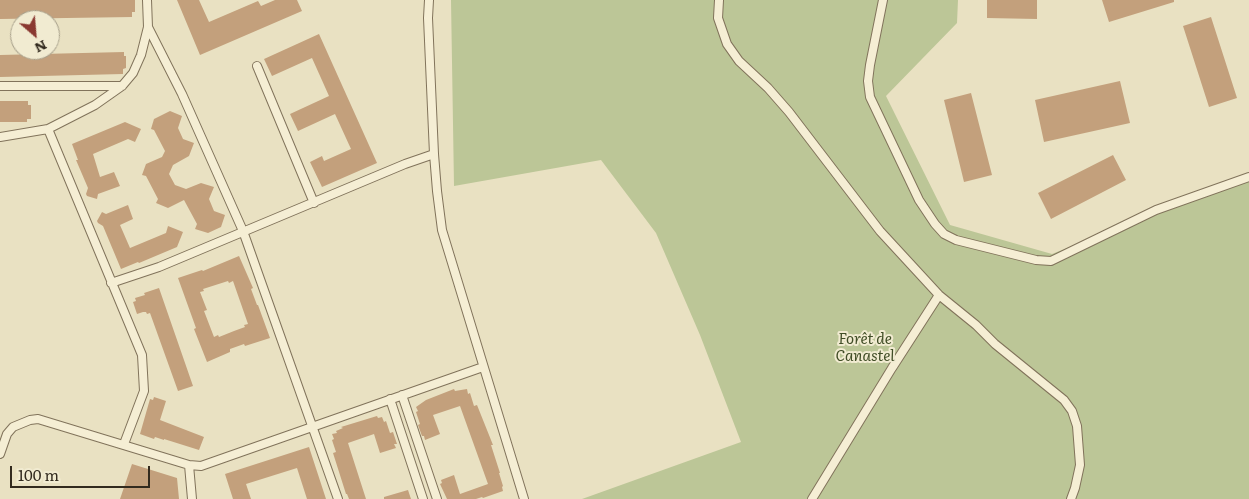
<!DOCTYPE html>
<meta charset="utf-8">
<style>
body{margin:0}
#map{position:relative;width:1249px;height:499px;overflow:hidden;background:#e9e1c2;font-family:Literata,serif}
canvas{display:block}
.north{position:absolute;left:10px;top:10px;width:50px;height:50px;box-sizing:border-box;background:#f1ebd1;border:1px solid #a59e89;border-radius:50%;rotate:153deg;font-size:14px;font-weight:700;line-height:20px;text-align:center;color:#322a1e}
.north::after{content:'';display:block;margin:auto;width:18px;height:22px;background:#8a3931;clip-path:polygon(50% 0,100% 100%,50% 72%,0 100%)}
.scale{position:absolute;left:10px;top:466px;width:140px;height:22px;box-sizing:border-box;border:2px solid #322a1e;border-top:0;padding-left:6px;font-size:15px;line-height:18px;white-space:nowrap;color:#322a1e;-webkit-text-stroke:4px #f1ebd1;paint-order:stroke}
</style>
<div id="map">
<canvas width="1249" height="499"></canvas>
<div class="north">N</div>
<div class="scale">100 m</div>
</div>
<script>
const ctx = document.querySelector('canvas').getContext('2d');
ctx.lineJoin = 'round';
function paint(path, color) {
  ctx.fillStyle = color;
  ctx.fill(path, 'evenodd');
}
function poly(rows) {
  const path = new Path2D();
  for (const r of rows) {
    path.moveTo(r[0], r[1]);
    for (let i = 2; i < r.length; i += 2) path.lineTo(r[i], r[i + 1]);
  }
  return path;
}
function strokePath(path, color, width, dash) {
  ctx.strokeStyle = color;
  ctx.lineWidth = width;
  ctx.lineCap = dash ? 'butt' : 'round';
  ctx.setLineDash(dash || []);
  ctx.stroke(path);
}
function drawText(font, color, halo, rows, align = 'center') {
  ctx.font = font + ' Literata,serif';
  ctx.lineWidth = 4;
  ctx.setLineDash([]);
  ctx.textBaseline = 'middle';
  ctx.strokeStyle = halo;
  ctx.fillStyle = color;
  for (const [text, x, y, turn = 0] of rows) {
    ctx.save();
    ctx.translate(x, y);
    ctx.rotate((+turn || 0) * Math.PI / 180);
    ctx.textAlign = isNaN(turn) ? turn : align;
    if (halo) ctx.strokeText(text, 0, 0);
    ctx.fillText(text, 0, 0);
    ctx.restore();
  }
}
paint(poly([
 [451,0,958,0,957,23,886,96,950,225,1052,254,1249,175,1249,499,582,499,741,442,700,335,656,233,601,160,454,186]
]), '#bcc697');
paint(poly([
 [0,0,135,0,135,12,132,12,132,17,0,19],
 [177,0,199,0,209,22,258,1,261,6,275,0,297,0,302,11,200,55],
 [987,0,1037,0,1037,19,987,18],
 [1102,0,1174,0,1174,2,1109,22],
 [1211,17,1237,98,1209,107,1183,26],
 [319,34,377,163,322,187,310,162,322,156,324,161,351,149,335,114,298,131,290,114,329,96,312,58,272,76,264,59],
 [124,52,124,56,126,56,126,68,123,69,123,74,0,77,0,55],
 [1120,81,1130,123,1044,142,1035,100],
 [971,93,992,175,964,182,944,100],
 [0,101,28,101,28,105,31,105,31,119,27,119,27,122,0,122],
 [170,111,182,116,178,128,183,139,194,143,189,156,173,165,169,174,175,185,186,189,201,183,214,187,209,199,214,211,225,215,221,227,208,233,195,229,197,224,184,200,168,208,156,203,158,199,146,176,142,175,146,164,162,157,165,151,154,130,151,129,154,119],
 [125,122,141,129,135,142,128,139,93,154,100,177,114,172,120,186,98,194,97,199,87,196,86,194,88,188,76,160,78,160,72,144],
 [1113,155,1126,180,1051,219,1038,193],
 [128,205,133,219,120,225,130,248,166,233,168,226,183,232,177,247,139,263,138,262,121,269,103,226,98,223,97,221,102,212,106,214],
 [239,256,253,288,251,289,257,305,258,305,270,338,245,346,244,344,230,349,230,352,207,362,194,329,196,328,178,278,202,270,203,271],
 [228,281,229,283,233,281,248,324,244,325,245,327,234,331,219,337,218,335,214,337,204,311,207,310,200,292,204,291,203,289],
 [159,288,193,386,178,391,150,313,147,314,146,312,143,312,137,314,133,302,136,301,135,298,145,295,144,293],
 [454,389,455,391,467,389,468,394,470,393,474,406,477,405,493,445,491,445,500,473,499,473,503,486,502,487,503,491,483,498,482,497,476,499,447,499,440,484,442,483,441,480,454,475,460,494,488,484,460,406,433,415,440,434,425,440,424,436,422,436,418,425,420,424,416,412,418,411,416,407,426,400],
 [154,397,166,401,160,420,204,437,199,450,164,439,164,440,155,437,154,439,140,434,150,399,153,400],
 [377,416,378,418,382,417,384,422,386,421,390,433,393,432,397,444,394,444,396,448,380,453,374,434,348,443,366,499,349,499,347,494,346,494,333,453,336,452,332,440,334,439,332,434,337,433,336,431,343,428,341,427],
 [309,447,326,499,307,499,297,468,246,484,251,499,233,499,225,474],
 [132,464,177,478,179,499,120,499],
 [408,490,411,499,384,499,384,497]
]), '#c3a07c');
const minor = poly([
 [429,0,428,18,434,154,437,191,442,230,524,499],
 [719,0,718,18,727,44,739,61,768,88,789,112,880,231,939,295,976,325,995,344,1064,400,1072,411,1077,426,1080,465,1075,488,1071,499],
 [883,0,870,65,868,81,870,97,919,200,935,224,944,234,956,240,1036,260,1051,261,1156,210,1249,177],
 [148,27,182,94,243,231,338,499],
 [257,66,314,203],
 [0,86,122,86],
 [48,129,142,355,144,391,124,444],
 [0,137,48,129,95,105,122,86,133,73,141,55,148,27,147,0],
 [111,283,159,267,405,164,434,154],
 [402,395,437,499],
 [390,399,423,499],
 [0,454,7,434,13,427,30,420,38,419,189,465,201,466,483,367],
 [189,465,192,499],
 [812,499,892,368,939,295]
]);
strokePath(minor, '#81735b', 10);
strokePath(minor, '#f5eed4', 8);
drawText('italic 15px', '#404d26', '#f1ebd1', [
 ["Forêt de",865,340],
 ["Canastel",865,357]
]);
</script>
